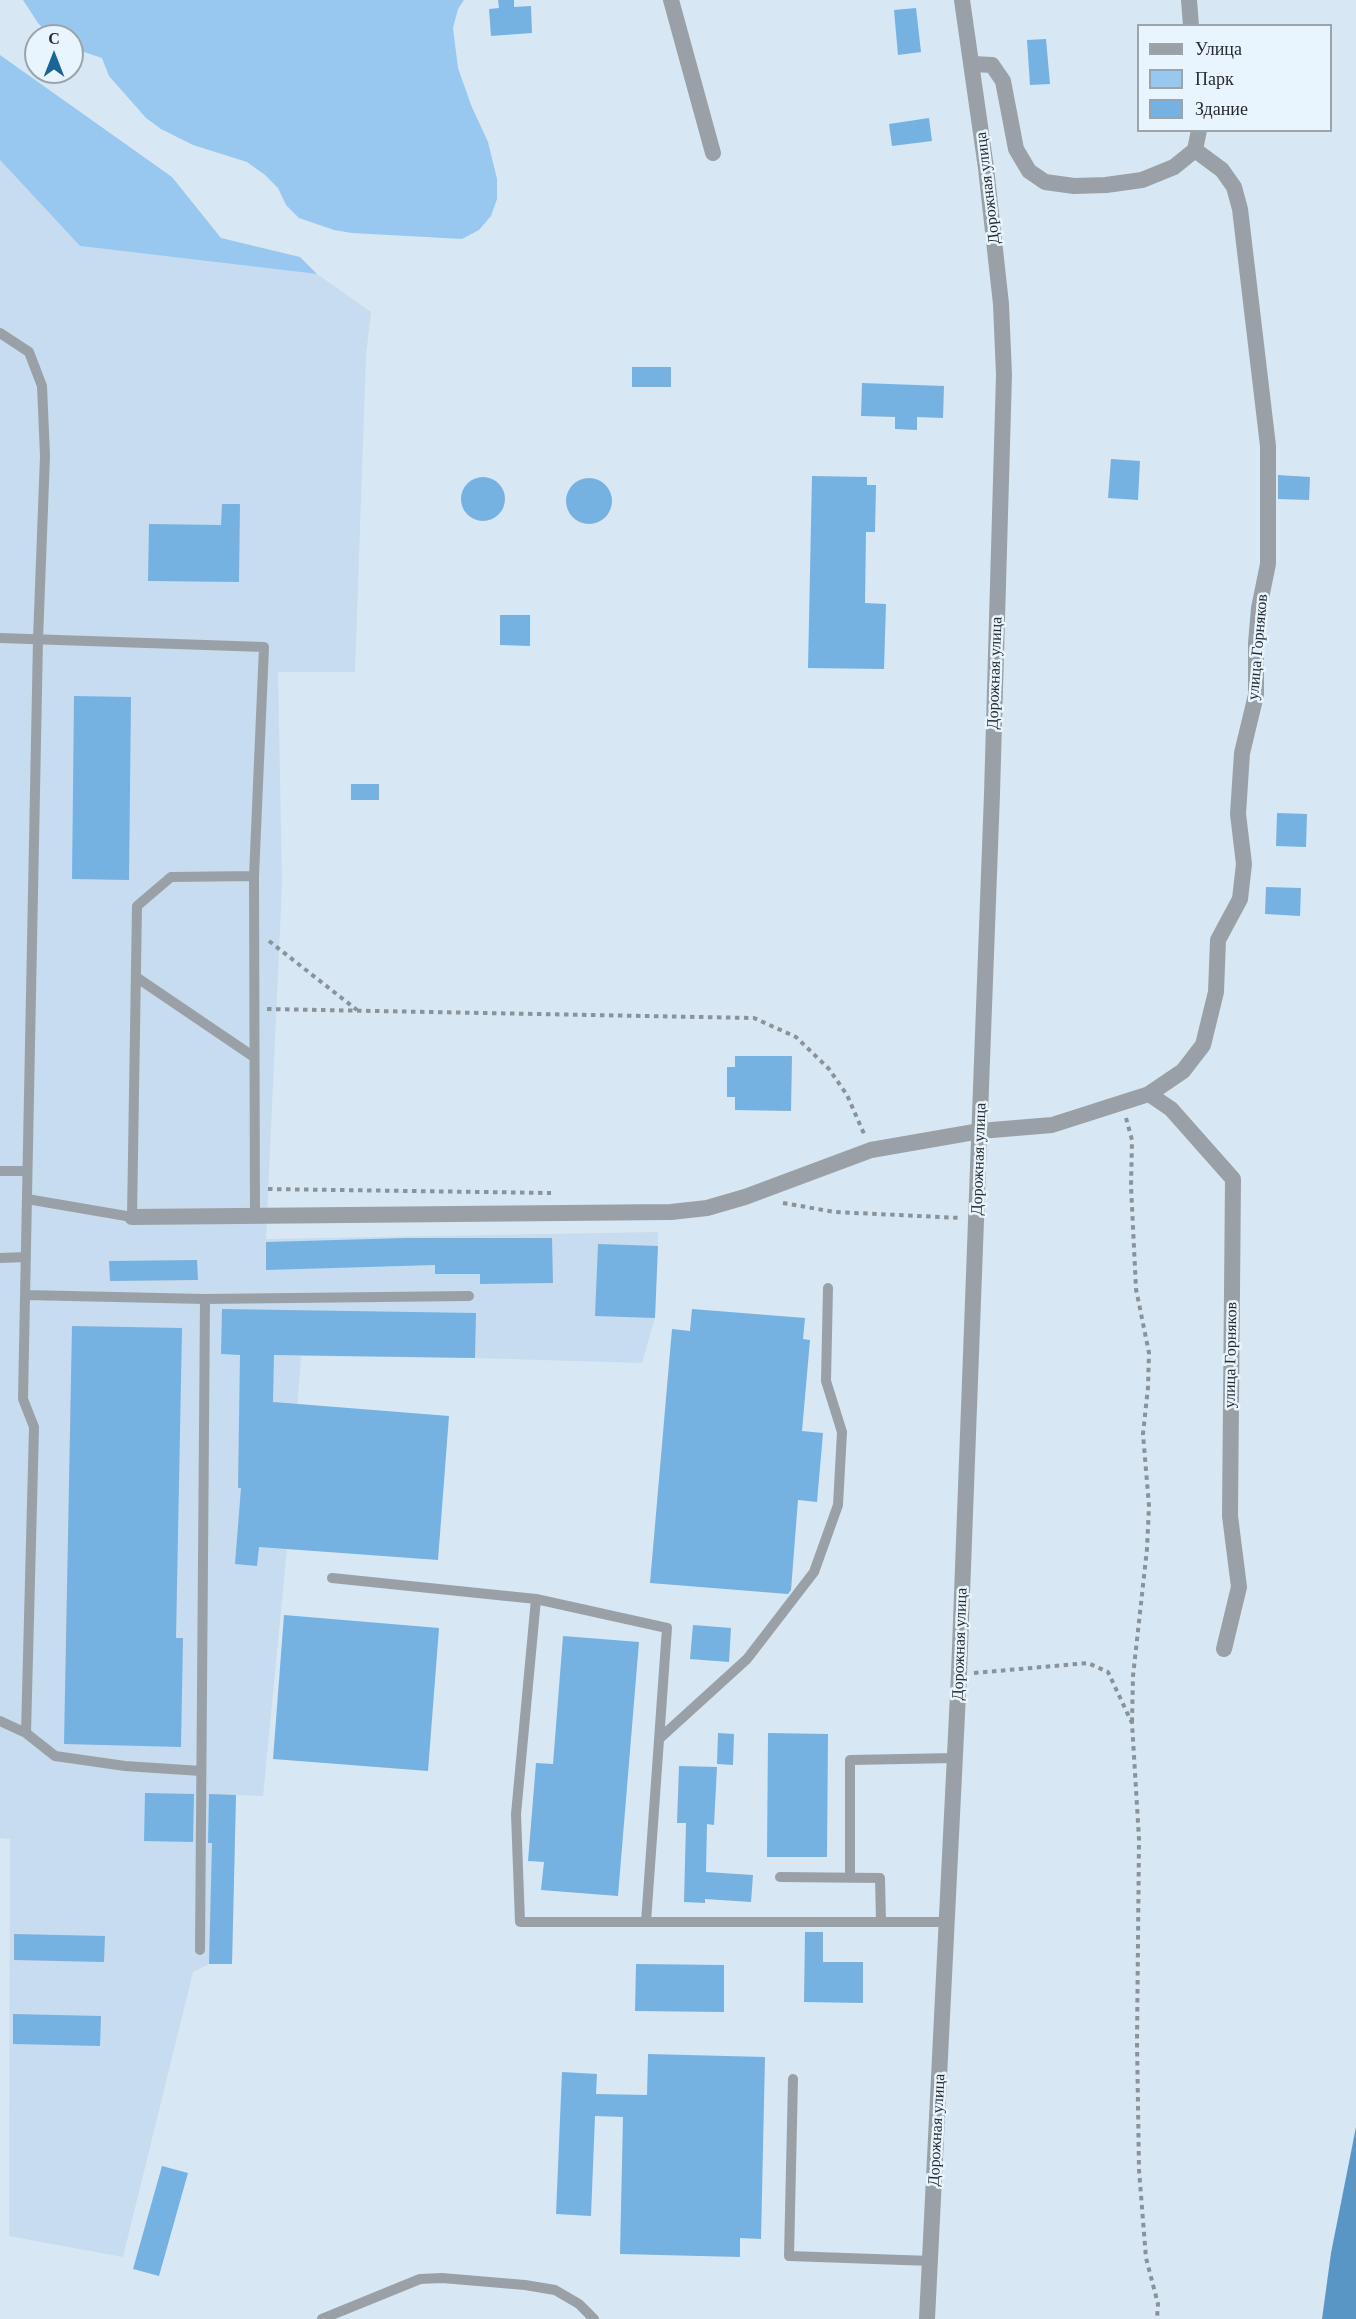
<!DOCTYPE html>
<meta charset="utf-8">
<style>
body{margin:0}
#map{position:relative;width:1356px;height:2319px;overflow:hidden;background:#d8e7f4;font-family:"Libre Baskerville",serif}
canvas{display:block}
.legend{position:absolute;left:1137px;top:24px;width:195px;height:108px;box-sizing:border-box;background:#e8f4fe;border:2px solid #9aa4ac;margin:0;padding:8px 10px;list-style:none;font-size:18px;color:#262b30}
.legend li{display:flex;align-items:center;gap:12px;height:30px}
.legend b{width:30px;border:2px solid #9aa4ac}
.north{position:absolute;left:24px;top:24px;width:60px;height:60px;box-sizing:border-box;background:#e8f4fe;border:2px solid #9aa4ac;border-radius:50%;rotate:0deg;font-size:16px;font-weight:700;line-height:24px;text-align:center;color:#262b30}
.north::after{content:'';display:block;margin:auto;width:21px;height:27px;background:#1a6598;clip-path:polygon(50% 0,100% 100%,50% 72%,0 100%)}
</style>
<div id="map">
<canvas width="1356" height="2319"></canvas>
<ul class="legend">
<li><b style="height:8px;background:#9aa1a6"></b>Улица</li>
<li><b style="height:16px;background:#98c8f0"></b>Парк</li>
<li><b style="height:16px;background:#75b2e2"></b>Здание</li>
</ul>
<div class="north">С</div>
</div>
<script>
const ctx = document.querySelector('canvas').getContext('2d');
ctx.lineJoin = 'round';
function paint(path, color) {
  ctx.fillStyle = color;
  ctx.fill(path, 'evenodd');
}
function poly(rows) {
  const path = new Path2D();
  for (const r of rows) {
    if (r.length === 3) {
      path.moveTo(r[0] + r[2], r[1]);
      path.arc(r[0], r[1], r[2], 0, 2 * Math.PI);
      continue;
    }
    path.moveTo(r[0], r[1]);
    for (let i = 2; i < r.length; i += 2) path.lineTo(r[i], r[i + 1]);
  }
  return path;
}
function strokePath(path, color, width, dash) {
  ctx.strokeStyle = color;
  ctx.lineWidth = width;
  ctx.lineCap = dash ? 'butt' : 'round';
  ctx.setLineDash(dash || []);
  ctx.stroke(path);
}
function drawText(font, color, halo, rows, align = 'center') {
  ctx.font = font + ' "Libre Baskerville",serif';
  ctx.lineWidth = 5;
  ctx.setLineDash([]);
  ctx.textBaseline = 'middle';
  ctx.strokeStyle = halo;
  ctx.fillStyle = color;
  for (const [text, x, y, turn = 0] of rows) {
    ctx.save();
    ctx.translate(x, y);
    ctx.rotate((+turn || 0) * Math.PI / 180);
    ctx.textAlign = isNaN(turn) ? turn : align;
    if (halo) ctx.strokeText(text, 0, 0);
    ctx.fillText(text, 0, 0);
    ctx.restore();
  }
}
paint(poly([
 [0,160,80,246,317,274,371,312,366,356,355,672,278,672,282,884,266,1239,658,1232,655,1318,642,1363,475,1358,301,1356,287,1549,263,1796,236,1795,232,1964,209,1964,193,1972,123,2257,9,2236,10,1839,0,1838]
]), '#c7dcee');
paint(poly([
 [23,0,464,0,458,9,453,28,458,68,471,105,488,142,497,179,497,199,491,216,479,230,462,239,352,233,334,230,299,218,286,205,278,188,265,175,247,162,193,145,161,129,146,118,109,76,102,58,72,48,72,36,50,36,38,23],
 [0,55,172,177,221,238,300,257,317,274,80,246,0,160]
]), '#98c8f0');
paint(poly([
 [1356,2127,1356,2319,1322,2319,1331,2253]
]), '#5a96c5');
paint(poly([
 [498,0,514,0,514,7,531,6,532,33,491,36,489,9,499,8],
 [916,8,921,52,898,55,894,10],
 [1046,39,1050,84,1030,85,1027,40],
 [929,118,932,141,892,146,889,124],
 [632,367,671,367,671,387,632,387],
 [862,383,944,386,943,418,917,417,917,430,895,429,895,417,861,416],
 [1111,459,1140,461,1138,500,1108,498],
 [1278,475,1310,477,1309,500,1278,499],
 [812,476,867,477,867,485,876,485,875,532,866,532,865,603,886,604,884,669,808,668],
 [483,499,22],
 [589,501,23],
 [222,504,240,504,239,582,148,581,149,524,221,525],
 [500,615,530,615,530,646,500,645],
 [74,696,131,697,129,880,72,879],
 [351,784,379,784,379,800,351,800],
 [1277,813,1307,814,1306,847,1276,846],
 [1266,887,1301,888,1300,916,1265,914],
 [735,1056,792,1056,791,1111,735,1110,735,1097,727,1097,727,1067,735,1067],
 [407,1238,552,1238,553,1283,480,1284,480,1274,435,1274,435,1265,266,1270,266,1242],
 [598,1244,658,1246,655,1318,595,1316],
 [197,1260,198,1280,110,1281,109,1261],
 [222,1309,476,1313,475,1358,274,1355,273,1402,449,1416,438,1560,259,1547,257,1566,235,1564,241,1488,238,1488,240,1355,221,1354],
 [692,1309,805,1318,803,1339,810,1340,802,1431,823,1433,817,1502,798,1500,791,1590,788,1594,650,1583,672,1329,690,1331],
 [72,1326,182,1328,176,1638,183,1638,181,1747,64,1744],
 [284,1615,439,1628,428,1771,273,1759],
 [693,1625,731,1628,729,1662,690,1659],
 [563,1636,639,1642,618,1896,541,1890,544,1862,528,1861,536,1763,553,1764],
 [718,1733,734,1734,733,1765,717,1764],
 [768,1733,828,1734,827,1857,767,1857],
 [679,1766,717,1767,714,1825,707,1824,706,1872,753,1875,751,1902,705,1899,705,1903,684,1902,686,1823,677,1823],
 [145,1793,194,1794,193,1842,144,1841],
 [209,1794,236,1795,232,1964,209,1964,212,1843,208,1843],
 [805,1932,823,1932,823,1962,863,1962,863,2003,804,2002],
 [14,1934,105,1936,104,1962,14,1960],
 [636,1964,724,1965,724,2012,635,2011],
 [13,2014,101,2016,100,2046,13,2044],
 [648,2054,765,2057,761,2239,740,2238,740,2257,620,2254,623,2117,595,2116,591,2216,556,2214,562,2072,597,2074,596,2094,647,2095],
 [162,2166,188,2173,159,2276,133,2269]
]), '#75b2e2');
strokePath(poly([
 [269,941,357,1010],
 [267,1009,754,1018,796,1037,829,1069,847,1095,865,1136],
 [1126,1118,1132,1140,1131,1186,1136,1289,1149,1353,1148,1387,1143,1434,1149,1506,1147,1549,1133,1676,1132,1723],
 [268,1189,551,1193],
 [783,1203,835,1212,961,1218],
 [974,1673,1088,1663,1108,1672,1132,1723,1139,1839,1137,2042,1139,2170,1146,2258,1158,2304,1157,2319]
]), '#88939c', 4, [4.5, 4.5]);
strokePath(poly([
 [0,333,29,352,42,386,45,456,38,639,23,1399,34,1427,26,1733],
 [0,638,264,647,254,876,255,1218],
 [136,977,254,1057],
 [0,1171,27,1171],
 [27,1199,132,1217,137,906,171,877,254,876],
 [0,1258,26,1257],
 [25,1295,205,1299,469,1296],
 [332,1578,536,1599,667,1628,646,1922],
 [536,1599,516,1814,520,1922,947,1922],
 [0,1721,26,1733,55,1756,125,1766,201,1771],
 [659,1739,747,1659,814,1572,838,1505,842,1432,826,1381,828,1288],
 [780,1877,880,1878,881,1922],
 [850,1878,850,1760,955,1758],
 [200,1950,205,1299],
 [793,2079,789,2256,931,2261],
 [322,2319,420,2279,442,2278,525,2285,555,2290,579,2304,594,2319]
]), '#9aa1a6', 10);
strokePath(poly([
 [671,0,713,153],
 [1189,0,1191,26],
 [973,64,992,65,1003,81,1016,149,1029,171,1045,182,1074,186,1106,185,1142,180,1174,167,1195,150,1199,130],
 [1149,1094,1171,1109,1233,1179,1230,1516,1239,1587,1224,1649],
 [132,1217,671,1212,707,1208,745,1197,871,1150,980,1131,1052,1125,1149,1094,1183,1071,1203,1045,1216,992,1218,940,1240,899,1244,864,1238,814,1242,753,1256,695,1256,643,1259,608,1268,564,1268,446,1240,209,1234,187,1222,170,1195,150]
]), '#9aa1a6', 16);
strokePath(poly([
 [927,2319,959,1674,992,794,1004,375,1001,304,986,168,962,0]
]), '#9aa1a6', 16);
drawText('16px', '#262b30', '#e8f4fe', [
 ["Дорожная улица",988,188,-97],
 ["улица Горняков",1258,647,-85],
 ["Дорожная улица",995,673,-88],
 ["Дорожная улица",979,1159,-88],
 ["улица Горняков",1231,1355,-89],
 ["Дорожная улица",960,1644,-88],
 ["Дорожная улица",937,2130,-87]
]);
</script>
